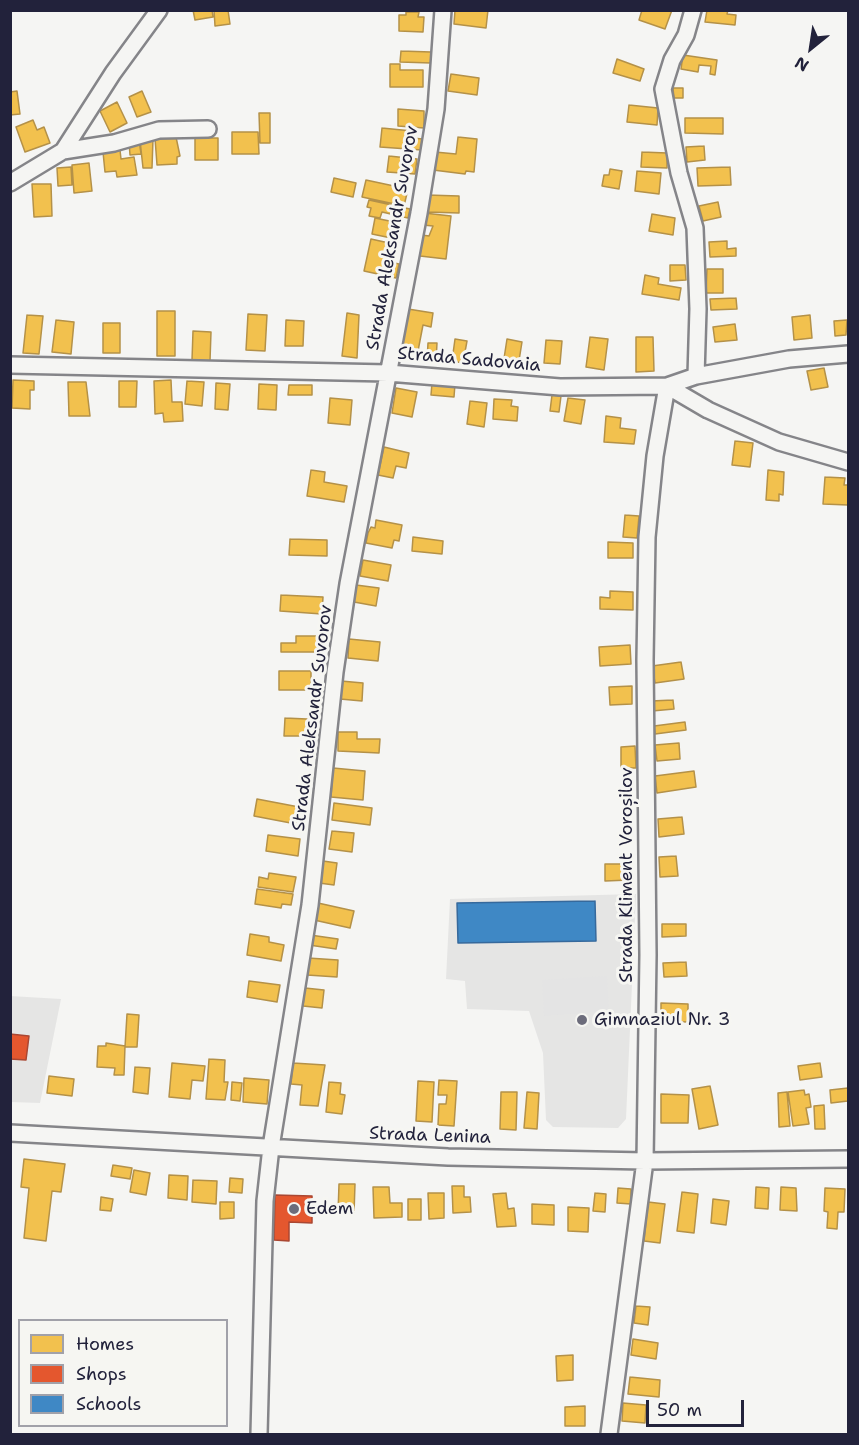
<!DOCTYPE html>
<meta charset="utf-8">
<style>
body{margin:0}
#map{position:relative;width:859px;height:1445px;overflow:hidden;background:#f5f5f3;font-family:"Shantell Sans",sans-serif}
canvas{display:block}
.frame{position:absolute;inset:0;border:12px solid #22223b;pointer-events:none}
.legend{position:absolute;left:18px;top:1319px;width:210px;height:108px;box-sizing:border-box;background:#f6f6f2;border:2px solid #a1a1a9;margin:0;padding:8px 10px;list-style:none;font-size:18px;color:#22223b}
.legend li{display:flex;align-items:center;gap:12px;height:30px}
.legend b{width:30px;border:2px solid #a1a1a9}
.north{position:absolute;left:781px;top:18px;width:60px;height:60px;-webkit-text-stroke:4px #f6f6f2;paint-order:stroke;rotate:210deg;font-size:16px;font-weight:700;line-height:24px;text-align:center;color:#22223b}
.north::after{content:'';display:block;margin:auto;width:21px;height:27px;background:#22223b;clip-path:polygon(50% 0,100% 100%,50% 72%,0 100%)}
.scale{position:absolute;left:646px;top:1400px;width:98px;height:27px;box-sizing:border-box;border:3px solid #22223b;border-top:0;padding-left:8px;font-size:18px;line-height:21px;white-space:nowrap;color:#22223b;-webkit-text-stroke:4px #f6f6f2;paint-order:stroke}
</style>
<div id="map">
<canvas width="859" height="1445"></canvas>
<div class="frame"></div>
<ul class="legend">
<li><b style="height:16px;background:#f2c14e"></b>Homes</li>
<li><b style="height:16px;background:#e4572e"></b>Shops</li>
<li><b style="height:16px;background:#3f88c5"></b>Schools</li>
</ul>
<div class="north">N</div>
<div class="scale">50 m</div>
</div>
<script>
const ctx = document.querySelector('canvas').getContext('2d');
ctx.lineJoin = 'round';
function paint(path, color) {
  ctx.fillStyle = color;
  ctx.fill(path, 'evenodd');
}
function poly(rows) {
  const path = new Path2D();
  for (const r of rows) {
    path.moveTo(r[0], r[1]);
    for (let i = 2; i < r.length; i += 2) path.lineTo(r[i], r[i + 1]);
  }
  return path;
}
function strokePath(path, color, width, dash) {
  ctx.strokeStyle = color;
  ctx.lineWidth = width;
  ctx.lineCap = dash ? 'butt' : 'round';
  ctx.setLineDash(dash || []);
  ctx.stroke(path);
}
function drawText(font, color, halo, rows, align = 'center') {
  ctx.font = font + ' "Shantell Sans",sans-serif';
  ctx.lineWidth = 6;
  ctx.setLineDash([]);
  ctx.textBaseline = 'middle';
  ctx.strokeStyle = halo;
  ctx.fillStyle = color;
  for (const [text, x, y, turn = 0] of rows) {
    ctx.save();
    ctx.translate(x, y);
    ctx.rotate((+turn || 0) * Math.PI / 180);
    ctx.textAlign = isNaN(turn) ? turn : align;
    if (halo) ctx.strokeText(text, 0, 0);
    ctx.fillText(text, 0, 0);
    ctx.restore();
  }
}
paint(poly([
 [636,894,626,1119,618,1128,553,1127,546,1120,543,1053,529,1011,467,1009,465,981,446,979,450,899],
 [10,996,61,999,40,1103,11,1102]
]), '#e5e5e4');
paint(poly([
 [607,976,609,1011,544,1016,542,980]
]), '#e4e4e4');
const homes = poly([
 [193,10,212,10,213,17,195,20,193,10],
 [214,10,228,10,230,24,215,26,214,10],
 [455,10,488,10,486,28,454,24,455,10],
 [642,10,672,10,665,29,639,20,642,10],
 [707,10,728,10,727,14,736,15,735,25,705,22,707,10],
 [406,12,419,12,418,17,424,17,423,32,399,31,399,15,406,15,406,12],
 [401,51,431,52,431,63,400,62,401,51],
 [683,55,717,60,715,75,710,74,711,66,699,65,698,72,681,69,683,55],
 [617,59,644,69,640,81,613,73,617,59],
 [390,64,400,64,400,70,423,70,423,87,390,87,390,64],
 [451,74,479,78,477,95,448,91,451,74],
 [673,88,683,88,683,98,674,98,673,88],
 [17,91,20,114,10,115,10,92,17,91],
 [142,91,151,112,137,117,129,97,142,91],
 [117,102,127,123,110,132,100,111,117,102],
 [629,105,658,108,657,125,627,122,629,105],
 [398,109,424,111,424,128,398,126,398,109],
 [259,113,270,113,270,143,260,143,259,113],
 [685,118,723,118,723,134,685,133,685,118],
 [33,120,37,130,44,127,50,143,25,152,16,127,33,120],
 [382,128,412,131,411,138,423,139,422,150,380,147,382,128],
 [232,132,258,132,259,154,232,154,232,132],
 [176,137,180,156,177,157,177,164,157,165,155,138,176,137],
 [458,137,477,139,474,172,466,171,465,174,433,170,435,152,456,154,458,137],
 [195,138,218,138,218,160,195,160,195,138],
 [153,139,152,168,143,168,140,140,153,139],
 [139,140,141,154,130,155,129,142,139,140],
 [704,146,705,160,687,162,686,147,704,146],
 [120,150,121,159,134,157,137,175,117,177,116,171,105,172,103,152,120,150],
 [642,152,667,153,667,168,641,167,642,152],
 [389,156,417,159,415,174,387,172,389,156],
 [89,163,92,191,74,193,72,165,89,163],
 [71,167,72,185,58,186,57,168,71,167],
 [730,167,731,185,698,186,697,168,730,167],
 [610,169,622,171,619,189,602,186,604,175,609,175,610,169],
 [637,171,661,173,659,194,635,191,637,171],
 [334,178,356,183,353,197,331,192,334,178],
 [366,180,408,189,404,206,362,197,366,180],
 [32,184,51,184,52,216,34,217,32,184],
 [427,195,459,196,459,213,427,212,427,195],
 [369,200,410,209,408,218,382,212,380,218,369,216,371,208,367,207,369,200],
 [718,202,721,217,703,221,699,206,718,202],
 [424,213,451,216,446,259,420,256,422,235,429,236,433,226,423,225,424,213],
 [652,214,675,218,673,235,649,231,652,214],
 [375,218,399,223,396,239,372,234,375,218],
 [371,239,389,243,385,261,399,264,396,278,364,271,371,239],
 [727,241,727,249,736,248,736,256,710,257,709,242,727,241],
 [670,265,685,265,686,280,670,281,670,265],
 [707,269,723,269,723,293,706,293,707,269],
 [645,275,659,278,658,284,681,288,679,300,642,294,645,275],
 [736,298,737,309,711,310,710,299,736,298],
 [408,309,433,313,431,327,423,325,418,351,401,348,408,309],
 [157,311,175,311,175,356,157,356,157,311],
 [347,313,359,315,357,358,342,356,347,313],
 [248,314,267,315,265,351,246,350,248,314],
 [27,315,43,316,39,354,23,353,27,315],
 [810,315,812,338,794,340,792,317,810,315],
 [56,320,74,322,71,354,52,352,56,320],
 [286,320,304,321,303,346,285,346,286,320],
 [847,320,846,335,835,336,834,321,847,320],
 [103,323,120,323,120,353,103,353,103,323],
 [735,324,737,340,715,342,713,327,735,324],
 [193,331,211,332,210,361,192,360,193,331],
 [590,337,608,339,604,370,586,367,590,337],
 [636,337,653,337,654,371,636,372,636,337],
 [455,339,467,341,463,363,452,361,455,339],
 [507,339,522,342,518,367,503,365,507,339],
 [546,340,562,341,560,364,544,363,546,340],
 [428,343,437,343,436,362,427,361,428,343],
 [824,368,828,387,811,390,807,371,824,368],
 [13,380,34,381,34,390,30,390,30,409,12,408,13,380],
 [171,380,172,402,182,402,183,421,164,422,163,413,155,414,154,381,171,380],
 [119,381,137,381,136,407,119,407,119,381],
 [187,381,204,382,202,406,185,404,187,381],
 [68,382,86,382,90,416,69,416,68,382],
 [216,383,230,384,228,410,215,409,216,383],
 [432,383,455,384,454,397,431,395,432,383],
 [259,384,277,385,276,410,258,409,259,384],
 [289,385,312,385,312,395,288,395,289,385],
 [396,388,417,392,412,417,392,413,396,388],
 [552,395,561,396,559,412,550,411,552,395],
 [330,398,352,400,350,425,328,423,330,398],
 [568,398,585,400,581,424,564,421,568,398],
 [494,399,512,400,511,406,518,407,517,421,493,419,494,399],
 [470,401,487,403,484,427,467,424,470,401],
 [606,416,621,418,620,428,636,430,634,444,604,442,606,416],
 [735,441,753,443,750,467,732,465,735,441],
 [384,447,409,453,406,468,396,466,393,478,378,475,384,447],
 [311,470,325,472,324,482,347,486,344,502,307,496,311,470],
 [768,470,784,472,783,495,779,494,779,501,766,500,768,470],
 [825,477,845,478,844,485,848,485,848,505,823,504,825,477],
 [625,515,639,516,637,538,623,537,625,515],
 [376,520,402,525,399,541,394,540,392,548,366,543,368,533,371,527,375,528,376,520],
 [413,537,443,541,442,554,412,551,413,537],
 [290,539,327,540,327,556,289,555,290,539],
 [608,542,633,543,633,558,608,558,608,542],
 [363,560,391,565,388,581,360,576,363,560],
 [356,585,379,588,376,606,354,602,356,585],
 [610,591,633,592,633,610,600,609,600,597,610,598,610,591],
 [281,595,323,597,322,614,280,611,281,595],
 [296,636,318,636,318,652,281,652,281,643,296,643,296,636],
 [349,639,380,642,378,661,348,658,349,639],
 [630,645,631,664,600,666,599,647,630,645],
 [681,662,684,679,655,683,652,666,681,662],
 [279,671,311,671,311,690,279,690,279,671],
 [341,681,363,683,362,701,340,699,341,681],
 [632,686,632,704,610,705,609,687,632,686],
 [673,700,674,709,652,711,651,701,673,700],
 [285,718,307,719,307,736,284,736,285,718],
 [685,722,686,730,655,734,654,726,685,722],
 [338,732,357,732,357,739,380,739,379,753,338,751,338,732],
 [679,743,680,759,657,761,655,745,679,743],
 [635,746,636,768,621,768,621,747,635,746],
 [333,768,365,771,363,800,331,797,333,768],
 [694,771,696,787,657,793,655,776,694,771],
 [257,799,299,807,296,824,254,816,257,799],
 [334,803,372,808,370,825,332,820,334,803],
 [682,817,684,834,659,837,658,819,682,817],
 [332,831,354,833,352,852,329,849,332,831],
 [268,835,300,839,298,856,266,851,268,835],
 [676,856,678,876,660,877,659,857,676,856],
 [323,861,337,863,334,885,319,883,323,861],
 [605,864,628,864,629,880,605,881,605,864],
 [269,873,296,877,293,892,258,887,259,877,268,879,269,873],
 [257,889,293,894,291,905,282,904,281,908,255,904,257,889],
 [318,903,354,911,350,928,314,920,318,903],
 [662,924,686,924,686,936,662,937,662,924],
 [250,934,269,937,269,942,284,945,281,961,247,955,250,934],
 [310,935,338,939,336,949,309,945,310,935],
 [308,958,338,960,337,977,307,975,308,958],
 [686,962,687,976,664,977,663,963,686,962],
 [249,981,280,985,277,1002,247,997,249,981],
 [305,988,324,990,322,1008,303,1006,305,988],
 [661,1003,688,1004,688,1022,661,1021,661,1003],
 [127,1014,139,1015,137,1047,125,1047,127,1014],
 [106,1043,125,1046,124,1075,114,1075,115,1068,97,1067,98,1046,106,1046,106,1043],
 [209,1059,225,1060,224,1082,228,1082,225,1100,206,1099,209,1059],
 [172,1063,205,1066,203,1081,192,1080,190,1099,169,1097,172,1063],
 [293,1063,325,1065,318,1106,300,1105,302,1085,291,1084,293,1063],
 [820,1063,822,1077,800,1080,798,1066,820,1063],
 [135,1067,150,1068,148,1094,133,1092,135,1067],
 [49,1076,74,1079,72,1096,47,1093,49,1076],
 [244,1078,269,1080,267,1104,243,1102,244,1078],
 [439,1080,457,1081,454,1126,438,1125,439,1104,446,1104,447,1095,438,1095,439,1080],
 [418,1081,434,1082,432,1122,416,1121,418,1081],
 [232,1082,242,1083,240,1101,231,1100,232,1082],
 [329,1082,341,1083,340,1094,345,1095,342,1114,326,1112,329,1082],
 [710,1086,718,1125,699,1129,692,1089,710,1086],
 [848,1088,848,1101,831,1103,830,1090,848,1088],
 [804,1090,805,1095,809,1094,811,1107,806,1108,809,1124,793,1126,788,1092,804,1090],
 [501,1092,517,1092,516,1130,500,1129,501,1092],
 [527,1092,539,1093,537,1129,524,1128,527,1092],
 [787,1092,790,1126,779,1127,778,1093,787,1092],
 [661,1094,689,1095,688,1123,661,1123,661,1094],
 [824,1105,825,1129,815,1129,814,1106,824,1105],
 [24,1159,65,1164,61,1192,52,1191,46,1241,24,1238,29,1188,21,1187,24,1159],
 [113,1165,132,1168,130,1179,111,1176,113,1165],
 [134,1170,150,1173,146,1195,130,1192,134,1170],
 [169,1175,188,1176,187,1200,168,1198,169,1175],
 [230,1178,243,1179,242,1193,229,1192,230,1178],
 [193,1180,217,1181,216,1204,192,1202,193,1180],
 [339,1184,355,1184,354,1214,338,1213,339,1184],
 [452,1186,464,1186,464,1197,470,1197,471,1212,453,1213,452,1186],
 [373,1187,389,1187,390,1203,402,1203,402,1217,374,1218,373,1187],
 [756,1187,769,1188,768,1209,755,1208,756,1187],
 [781,1187,796,1188,797,1211,780,1210,781,1187],
 [618,1188,631,1189,631,1204,617,1203,618,1188],
 [825,1188,845,1189,844,1212,838,1212,837,1229,827,1228,828,1212,824,1211,825,1188],
 [682,1192,698,1194,694,1233,677,1231,682,1192],
 [428,1193,444,1193,444,1218,429,1219,428,1193],
 [506,1193,508,1209,514,1208,516,1226,497,1227,493,1194,506,1193],
 [595,1193,606,1194,605,1212,593,1211,595,1193],
 [101,1197,113,1199,111,1211,100,1210,101,1197],
 [408,1199,421,1199,421,1220,408,1220,408,1199],
 [713,1199,729,1201,726,1225,711,1223,713,1199],
 [220,1202,234,1202,234,1218,220,1219,220,1202],
 [648,1202,665,1204,660,1243,644,1241,648,1202],
 [532,1204,554,1205,554,1225,532,1224,532,1204],
 [568,1207,589,1208,588,1232,568,1231,568,1207],
 [636,1306,650,1307,648,1325,634,1323,636,1306],
 [633,1339,658,1343,656,1359,631,1355,633,1339],
 [573,1355,573,1380,557,1381,556,1356,573,1355],
 [630,1377,660,1380,659,1397,628,1394,630,1377],
 [623,1403,646,1405,645,1423,622,1421,623,1403],
 [585,1406,585,1426,565,1426,565,1407,585,1406]
]);
paint(homes, '#f2c14e');
strokePath(homes, '#b49148', 1.5);
const shops = poly([
 [10,1034,29,1036,26,1060,10,1059,10,1034],
 [275,1195,312,1196,312,1223,289,1222,289,1241,274,1240,275,1195]
]);
paint(shops, '#e4572e');
strokePath(shops, '#aa4732', 1.5);
const schools = poly([
 [595,901,596,941,458,943,457,903,595,901]
]);
paint(schools, '#3f88c5');
strokePath(schools, '#36699c', 1.5);
const minor = poly([
 [693,10,686,35,672,60,663,89,679,173,695,228,698,309,696,376],
 [63,151,114,143,159,130,208,129],
 [10,183,63,151,113,73,159,10],
 [10,365,388,373,560,387,667,386,696,376,789,359,848,354],
 [10,1133,448,1157,645,1161,848,1159],
 [259,1434,265,1201,271,1147,310,905,335,672,348,584,419,213,436,109,443,10],
 [609,1434,645,1161,648,955,645,660,647,537,655,456,667,386,708,410,779,442,848,462]
]);
strokePath(minor, '#858589', 20);
strokePath(minor, '#f5f5f3', 15);
for (const [x, y, r, color] of [
 [582,1020,6,"#6c6c7b"],
 [294,1209,6,"#6c6c7b"]
]) {
  const dot = new Path2D();
  dot.arc(x, y, r, 0, 2 * Math.PI);
  ctx.fillStyle = color;
  ctx.fill(dot);
  strokePath(dot, '#f6f6f2', 2);
}
drawText('18px', '#22223b', '#f6f6f2', [
 ["Strada Aleksandr Suvorov",393,238,-80],
 ["Strada Sadovaia",469,360,5],
 ["Strada Aleksandr Suvorov",313,718,-83],
 ["Strada Kliment Voroșilov",627,875,-90],
 ["Strada Lenina",430,1136,2]
]);
drawText('18px', '#22223b', '#f6f6f2', [
 ["Gimnaziul Nr. 3",594,1020],
 ["Edem",306,1209]
], 'left');
</script>
